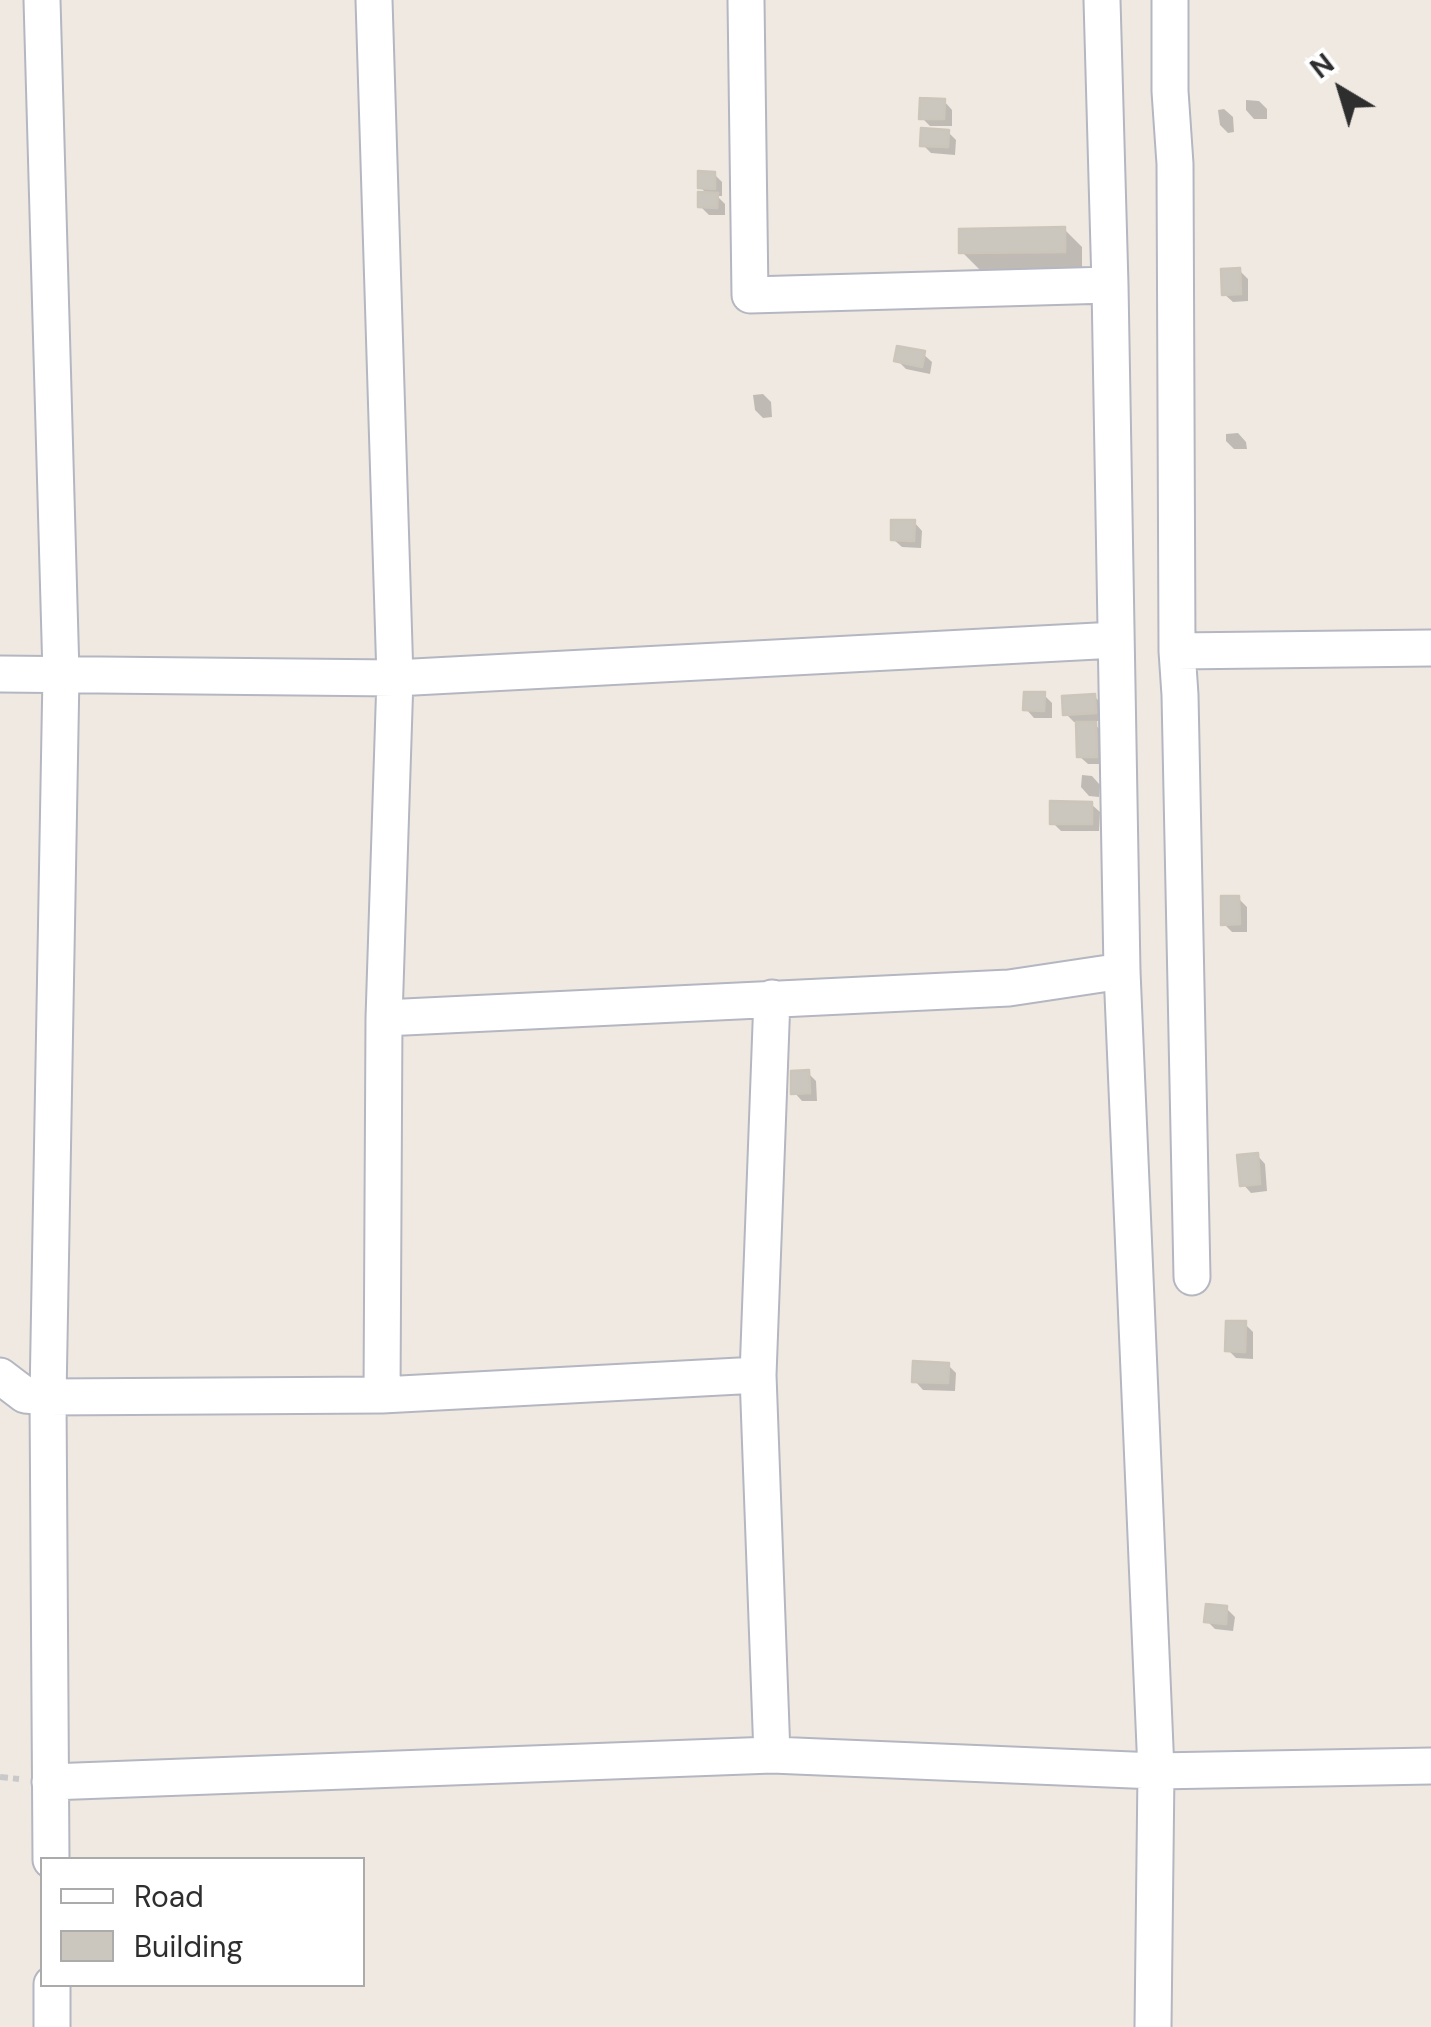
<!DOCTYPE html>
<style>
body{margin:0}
#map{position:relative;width:1431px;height:2027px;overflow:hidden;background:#efe9e1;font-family:"DM Sans",sans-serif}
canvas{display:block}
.legend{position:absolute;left:40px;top:1857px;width:325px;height:130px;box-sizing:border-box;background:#fff;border:2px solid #ababab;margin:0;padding:12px 18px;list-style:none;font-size:30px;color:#2e2e2e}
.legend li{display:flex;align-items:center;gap:20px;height:50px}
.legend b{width:50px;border:2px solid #ababab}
.north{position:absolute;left:1291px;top:40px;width:100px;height:100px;-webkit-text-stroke:8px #fff;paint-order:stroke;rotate:322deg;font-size:28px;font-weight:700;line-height:40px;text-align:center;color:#2e2e2e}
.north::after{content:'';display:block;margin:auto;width:35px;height:45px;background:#2e2e2e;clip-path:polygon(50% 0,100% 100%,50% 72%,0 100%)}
</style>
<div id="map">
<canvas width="1431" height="2027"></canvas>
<ul class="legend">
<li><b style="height:12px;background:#fff"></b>Road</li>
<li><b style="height:28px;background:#cbc7bf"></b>Building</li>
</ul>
<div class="north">N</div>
</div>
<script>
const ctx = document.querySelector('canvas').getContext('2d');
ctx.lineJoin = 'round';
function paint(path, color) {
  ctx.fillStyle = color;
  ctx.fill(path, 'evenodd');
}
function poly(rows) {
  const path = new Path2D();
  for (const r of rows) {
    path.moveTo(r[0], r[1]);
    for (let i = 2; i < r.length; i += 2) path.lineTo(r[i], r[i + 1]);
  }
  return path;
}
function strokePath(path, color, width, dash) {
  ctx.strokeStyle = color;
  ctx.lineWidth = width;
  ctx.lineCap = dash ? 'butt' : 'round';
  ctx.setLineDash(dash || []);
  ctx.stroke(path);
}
paint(poly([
 [1246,100,1259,101,1267,109,1267,119,1254,119,1246,110],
 [944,101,952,110,952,126,930,126,922,118],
 [1224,109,1233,117,1234,132,1228,133,1220,125,1218,110],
 [948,132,956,140,955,155,931,153,923,145],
 [714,174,722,182,722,196,717,196,725,204,725,215,709,215,700,206,708,195,700,187],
 [1064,229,1082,247,1082,269,980,270,962,252],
 [1239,270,1248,279,1248,301,1233,302,1224,294],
 [923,354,932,362,930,374,906,369,897,360],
 [763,394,771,402,772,417,763,418,755,410,753,395],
 [1238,433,1246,442,1247,449,1234,449,1226,441,1226,434],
 [914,522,922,531,921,548,902,547,893,539],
 [1044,695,1052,703,1052,718,1034,718,1026,709],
 [1094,696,1102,704,1103,721,1092,721,1103,733,1104,764,1088,764,1079,756,1079,722,1074,722,1066,714],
 [1082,775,1092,776,1100,785,1099,797,1089,796,1081,787],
 [1091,804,1100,812,1099,831,1061,831,1053,823],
 [1238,898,1247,907,1247,932,1232,932,1224,924],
 [808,1073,816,1081,817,1101,802,1101,794,1092],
 [1257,1155,1265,1164,1267,1191,1251,1193,1243,1184],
 [1245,1324,1253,1332,1253,1359,1236,1358,1228,1350],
 [948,1365,956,1373,955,1391,923,1390,915,1381],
 [1226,1608,1235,1617,1233,1631,1215,1629,1207,1621]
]), '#0003');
const building = poly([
 [920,98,945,99,944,119,919,119,920,98],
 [921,128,949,130,948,147,920,146,921,128],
 [698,171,715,172,715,189,698,188,698,171],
 [698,192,718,193,717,208,698,207,698,192],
 [1065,227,1065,252,959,253,959,229,1065,227],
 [1240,268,1241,294,1222,295,1221,269,1240,268],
 [897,346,925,351,922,367,894,361,897,346],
 [891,520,915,520,914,541,891,540,891,520],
 [1024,692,1045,692,1044,711,1023,710,1024,692],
 [1095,694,1096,713,1063,715,1062,696,1095,694],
 [1076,722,1096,722,1097,757,1077,757,1076,722],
 [1050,801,1092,802,1092,824,1050,824,1050,801],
 [1221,896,1239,896,1240,924,1221,925,1221,896],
 [809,1070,810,1093,791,1094,791,1071,809,1070],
 [1258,1153,1260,1184,1240,1186,1237,1155,1258,1153],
 [1226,1321,1246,1321,1245,1352,1225,1351,1226,1321],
 [913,1361,949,1363,948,1383,912,1382,913,1361],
 [1206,1604,1227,1606,1226,1624,1204,1622,1206,1604]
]);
paint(building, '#cbc7bf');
strokePath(building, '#cbc5ba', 2.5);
const street = poly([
 [42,0,61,674,48,1397,51,1860],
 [374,0,395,678,384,1018,382,1395],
 [746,0,750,295,1110,285],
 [1102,0,1110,285,1122,971,1156,1771,1153,2027],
 [1170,0,1170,91,1175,164,1177,651,1180,695,1192,1277],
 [1177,651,1431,648],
 [0,674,395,678,1116,640],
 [772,998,758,1375,772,1755],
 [384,1018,1009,988,1122,971],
 [0,1376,25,1395,48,1397,382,1395,758,1375],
 [50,1782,772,1755,1156,1771,1431,1766],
 [52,1984,52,2027]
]);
strokePath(street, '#b4b7c1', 39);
strokePath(poly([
 [0,1777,19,1779]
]), '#c9c9c9', 6, [8, 5]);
strokePath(street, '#fff', 35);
</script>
